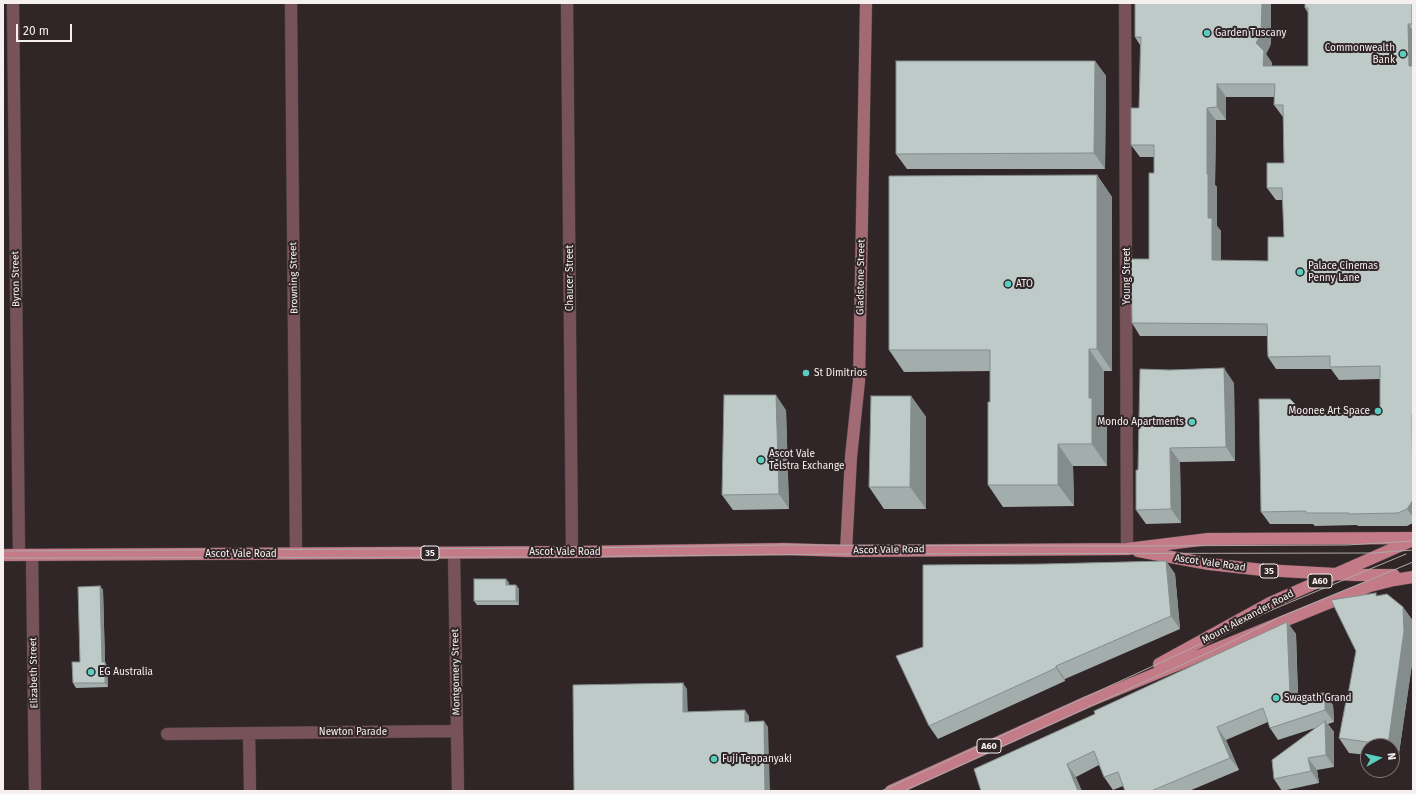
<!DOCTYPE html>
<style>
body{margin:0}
#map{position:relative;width:1416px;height:794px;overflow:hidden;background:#302628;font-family:"Fira Sans",sans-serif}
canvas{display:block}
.frame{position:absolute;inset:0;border:4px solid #f6eff0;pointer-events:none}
.north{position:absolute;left:1360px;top:738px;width:40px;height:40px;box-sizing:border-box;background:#302628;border:1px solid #7f7678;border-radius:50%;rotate:82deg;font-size:11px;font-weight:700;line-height:16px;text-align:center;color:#f6eff0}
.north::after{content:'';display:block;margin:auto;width:14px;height:18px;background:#58cec1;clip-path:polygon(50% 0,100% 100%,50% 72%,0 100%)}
.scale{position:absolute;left:16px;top:24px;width:56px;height:18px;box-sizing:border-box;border:2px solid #f6eff0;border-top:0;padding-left:5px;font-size:12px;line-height:14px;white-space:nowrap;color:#f6eff0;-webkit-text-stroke:3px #302628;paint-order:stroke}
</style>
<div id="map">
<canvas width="1416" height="794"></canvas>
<div class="frame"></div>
<div class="north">N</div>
<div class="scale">20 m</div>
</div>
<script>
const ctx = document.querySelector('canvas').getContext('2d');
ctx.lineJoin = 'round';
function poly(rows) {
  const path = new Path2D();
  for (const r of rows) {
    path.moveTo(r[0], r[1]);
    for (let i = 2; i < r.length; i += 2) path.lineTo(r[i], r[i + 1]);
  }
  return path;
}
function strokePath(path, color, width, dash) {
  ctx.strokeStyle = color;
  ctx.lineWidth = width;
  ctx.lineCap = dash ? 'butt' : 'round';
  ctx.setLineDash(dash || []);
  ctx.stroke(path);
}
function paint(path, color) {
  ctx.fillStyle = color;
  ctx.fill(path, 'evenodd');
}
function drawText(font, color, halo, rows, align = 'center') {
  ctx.font = font + ' "Fira Sans",sans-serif';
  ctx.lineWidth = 4;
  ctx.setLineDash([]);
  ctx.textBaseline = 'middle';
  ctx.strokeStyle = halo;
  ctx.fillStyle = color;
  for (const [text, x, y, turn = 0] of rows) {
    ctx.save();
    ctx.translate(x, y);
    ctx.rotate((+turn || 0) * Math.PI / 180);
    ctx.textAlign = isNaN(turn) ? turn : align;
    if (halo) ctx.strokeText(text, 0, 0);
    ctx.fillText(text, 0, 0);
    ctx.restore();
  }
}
const street = poly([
 [13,3,19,555],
 [291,3,296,553],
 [567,3,572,552],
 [1125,3,1127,549],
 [454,553,458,791],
 [32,555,35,791],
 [249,733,250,791],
 [167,734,457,731]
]);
const secondary = poly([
 [846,551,851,457,859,381,866,3]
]);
const primary = poly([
 [1138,551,1209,564,1263,570,1354,575,1394,575],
 [3,555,572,552,784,549,846,551,1127,549,1208,539,1413,538],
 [1159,664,1270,603,1413,540],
 [891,791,1087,702,1223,646,1370,586,1394,580,1413,577]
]);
strokePath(street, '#4c4244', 13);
strokePath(secondary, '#4c4244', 13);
strokePath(primary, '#4c4244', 13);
strokePath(street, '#775359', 12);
strokePath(secondary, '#a26a73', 12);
strokePath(primary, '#c37b87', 12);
strokePath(poly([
 [3,551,573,548,784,545,1127,546,1347,545,1413,541],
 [3,558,532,557,847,554,1373,553,1413,550],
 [881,791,1177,655,1274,609,1406,554],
 [904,791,1223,646,1280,617,1413,562]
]), '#b0a8a9', 1);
paint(poly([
 [1413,3,1413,523,1407,526,1358,526,1357,525,1315,526,1313,524,1270,524,1261,512,1305,414,1348,413,1350,415,1380,415,1380,379,1339,380,1331,369,1276,369,1268,357,1267,336,1140,336,1132,323,1149,259,1154,173,1154,157,1140,157,1131,145,1139,108,1140,45,1135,37,1271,43,1270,46,1266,54,1272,63,1272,66,1308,66,1308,13,1305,8],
 [1226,97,1274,97,1274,105,1283,117,1284,163,1267,188,1276,200,1283,200,1284,237,1268,261,1221,260,1221,231,1217,226,1217,187,1215,185,1216,120,1226,120],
 [1095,61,1106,76,1105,169,907,169,896,154],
 [1097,175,1112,197,1112,371,1104,371,1104,416,1107,420,1107,466,1073,466,1074,506,1003,507,988,485,990,402,990,371,904,372,889,350],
 [1234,383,1235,461,1180,462,1181,523,1146,524,1136,510,1138,470],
 [911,396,926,417,926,509,884,509,869,487],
 [786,410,789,509,733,510,722,495],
 [1166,561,1175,574,1180,629,1065,679,1065,681,938,739,929,726,923,647,1044,564],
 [506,579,509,583,509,585,516,585,519,589,519,605,477,605,474,601],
 [100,586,103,590,105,662,107,666,108,687,76,688,73,683,80,662],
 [1378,596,1403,607,1413,621,1413,657,1398,760,1392,759,1392,746,1368,746,1368,755,1349,753,1339,738,1347,701],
 [1287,622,1296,634,1298,694,1333,705,1334,722,1328,724,1334,732,1334,767,1317,770,1319,783,1282,791,1274,779,1315,728,1278,740,1270,728,1268,722,1226,740,1239,770,1189,791,1125,791,1123,786,1113,790,1104,777,1099,765,1076,777,981,791,1095,714]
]), '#a3aeac');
paint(poly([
 [1262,3,1271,3,1271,43,1270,46,1266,54,1272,63,1272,79,1263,66,1256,43],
 [1412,3,1413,3,1413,26,1412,24],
 [1408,24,1413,31,1413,126,1409,66],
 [1095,61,1106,76,1105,169,1094,153],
 [1217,84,1226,97,1226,120,1217,107],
 [1207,108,1216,120,1215,185,1217,187,1217,226,1221,231,1221,272,1212,260,1208,218,1207,174],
 [1097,175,1112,197,1112,371,1097,349],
 [1089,349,1104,371,1104,416,1107,420,1107,466,1092,444,1089,398],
 [1224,368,1234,383,1235,461,1226,447],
 [776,395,786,410,789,509,779,494],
 [911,396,926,417,926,509,910,487],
 [1412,415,1413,416,1413,517,1407,509],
 [1058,444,1073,466,1074,506,1058,485],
 [1170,448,1180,462,1181,523,1171,509],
 [1166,561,1175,574,1180,629,1171,616],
 [506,579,509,583,509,589,506,585],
 [516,585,519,589,519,605,516,601],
 [100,586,103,590,105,662,107,666,108,687,105,683,102,662],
 [1403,607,1413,621,1413,657,1398,760,1392,751,1392,746,1389,746,1388,745],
 [1287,622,1296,634,1298,707,1290,695],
 [1056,666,1065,679,1065,681,1056,668],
 [683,683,687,689,688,718,683,712],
 [1325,693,1333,705,1334,722,1325,710],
 [745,710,749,716,749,728,745,722],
 [764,721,768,727,770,791,765,791],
 [1325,721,1334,732,1334,767,1326,755],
 [1217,727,1226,740,1239,770,1230,758],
 [1308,758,1317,770,1319,783,1311,771],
 [1067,764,1076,777,1082,791,1078,791]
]), '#848d8c');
const building = poly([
 [1135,3,1262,3,1261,34,1256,43,1264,51,1263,66,1308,66,1308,8,1305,8,1305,3,1412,3,1412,24,1408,24,1409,66,1413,66,1413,415,1412,415,1413,500,1407,509,1398,513,1349,514,1349,513,1306,513,1306,511,1261,512,1259,399,1290,399,1305,414,1348,413,1348,415,1380,415,1380,366,1330,367,1330,356,1268,357,1267,324,1132,323,1131,259,1149,259,1149,173,1154,173,1154,145,1131,145,1131,108,1139,108,1141,37,1135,37,1135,3],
 [1217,84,1275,84,1274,105,1283,105,1284,163,1267,163,1267,188,1282,188,1284,237,1268,237,1268,261,1212,260,1212,218,1208,218,1208,174,1207,174,1207,108,1217,107,1217,84],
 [896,61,1095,61,1094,153,896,154,896,61],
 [1097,175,1097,349,1089,349,1089,398,1092,398,1092,444,1058,444,1058,485,988,485,988,402,990,402,990,350,889,350,889,176,1097,175],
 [1224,368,1226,447,1170,448,1171,509,1136,510,1136,470,1138,470,1140,369,1170,370,1224,368],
 [724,395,776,395,779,494,722,495,724,395],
 [871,396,911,396,910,487,869,487,871,396],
 [1166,561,1171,616,1056,666,1056,668,929,726,896,656,923,647,923,565,1044,564,1166,561],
 [474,579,506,579,506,585,516,585,516,601,474,601,474,579],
 [100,586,102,662,105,662,105,683,73,683,72,662,80,662,78,587,100,586],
 [1376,593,1376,596,1387,594,1403,607,1404,631,1388,745,1339,738,1346,701,1348,700,1347,700,1356,651,1331,600,1376,593],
 [1287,622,1290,695,1325,693,1325,710,1270,728,1263,708,1217,727,1230,758,1151,791,1125,791,1118,772,1104,777,1094,751,1067,764,1078,791,981,791,974,769,1095,714,1094,711,1287,622],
 [683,683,683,712,745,710,745,722,764,721,765,791,574,791,573,685,683,683],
 [1325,721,1326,755,1308,758,1311,771,1274,779,1272,760,1325,721]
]);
paint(building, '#bdcac8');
strokePath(building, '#848d8c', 1);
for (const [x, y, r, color] of [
 [1207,33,4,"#58cec1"],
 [1403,54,4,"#58cec1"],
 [1300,272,4,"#58cec1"],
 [1008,284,4,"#58cec1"],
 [806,373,4,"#58cec1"],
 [1378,411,4,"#58cec1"],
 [1192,422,4,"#58cec1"],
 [761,460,4,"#58cec1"],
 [91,672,4,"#58cec1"],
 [1276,698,4,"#58cec1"],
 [714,759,4,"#58cec1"]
]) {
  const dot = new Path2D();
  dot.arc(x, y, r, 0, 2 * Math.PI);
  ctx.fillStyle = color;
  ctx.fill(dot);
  strokePath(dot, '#302628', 1.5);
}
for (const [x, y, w] of [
 [430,553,18],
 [1269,571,18],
 [1320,581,24],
 [989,746,24]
]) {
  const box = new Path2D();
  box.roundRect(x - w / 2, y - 7, w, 14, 3);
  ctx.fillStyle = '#302628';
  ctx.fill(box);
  strokePath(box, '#f6eff0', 1);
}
drawText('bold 9px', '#f6eff0', null, [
 ["35",430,553],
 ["35",1269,571],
 ["A60",1320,581],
 ["A60",989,746]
]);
drawText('10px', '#f6eff0', '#302628', [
 ["Garden Tuscany",1215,33],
 ["Commonwealth",1395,48,"right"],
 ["Bank",1395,60,"right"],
 ["Palace Cinemas",1308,266],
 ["Penny Lane",1308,278],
 ["ATO",1016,284],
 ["St Dimitrios",814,373],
 ["Moonee Art Space",1370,411,"right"],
 ["Mondo Apartments",1184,422,"right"],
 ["Ascot Vale",769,454],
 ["Telstra Exchange",769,466],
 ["EG Australia",99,672],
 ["Swagath Grand",1284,698],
 ["Fuji Teppanyaki",722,759]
], 'left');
drawText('10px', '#f6eff0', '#302628', [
 ["Young Street",1127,276,-90],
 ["Gladstone Street",861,277,-89],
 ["Browning Street",294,278,-91],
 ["Chaucer Street",570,278,-90],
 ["Byron Street",16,279,-91],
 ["Ascot Vale Road",889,550,-1],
 ["Ascot Vale Road",565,552],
 ["Ascot Vale Road",241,554],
 ["Ascot Vale Road",1210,563,8],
 ["Mount Alexander Road",1248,617,-28],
 ["Montgomery Street",456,672,-91],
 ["Elizabeth Street",34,673,-91],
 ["Newton Parade",353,732]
]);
</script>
